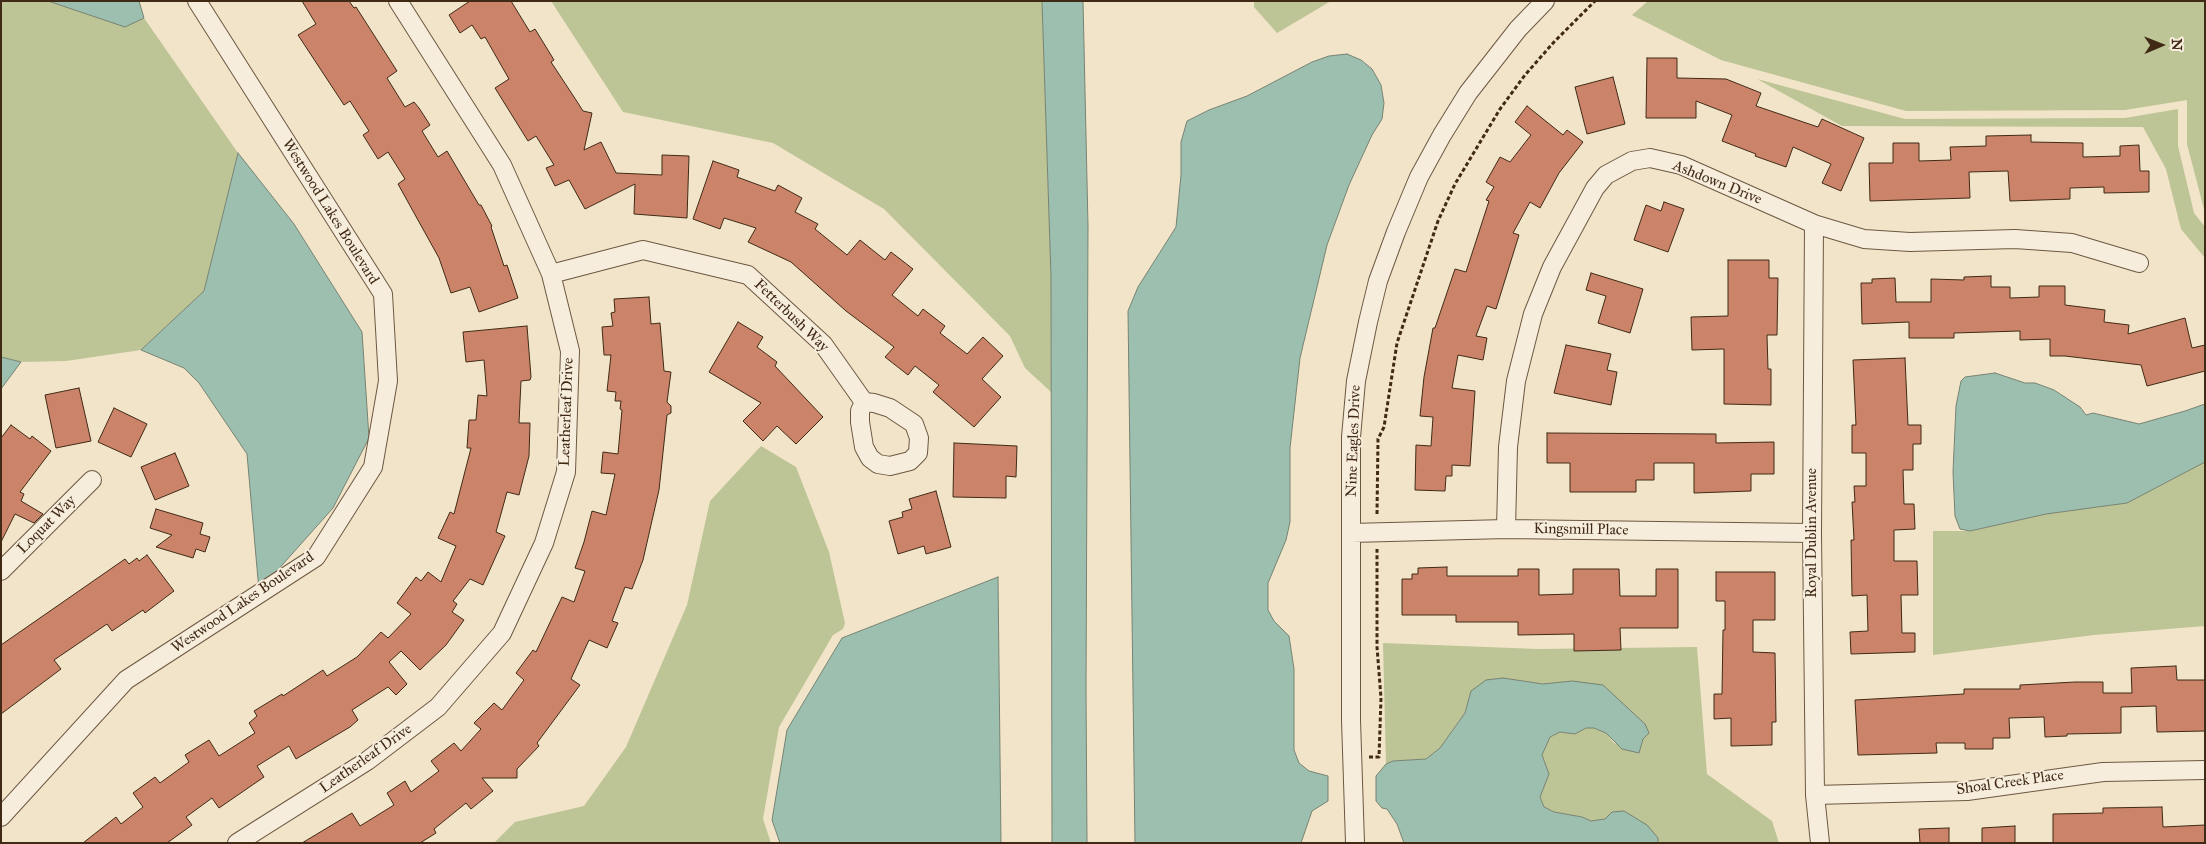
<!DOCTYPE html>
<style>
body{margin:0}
#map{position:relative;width:2206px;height:844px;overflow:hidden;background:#f2e4c9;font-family:"IM FELL Great Primer",serif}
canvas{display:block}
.frame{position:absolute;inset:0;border:2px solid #402a15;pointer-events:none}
.north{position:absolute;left:2136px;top:20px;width:50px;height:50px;-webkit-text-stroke:4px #f7eddc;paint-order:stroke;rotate:89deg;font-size:14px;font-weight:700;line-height:20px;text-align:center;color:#402a15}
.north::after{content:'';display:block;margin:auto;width:18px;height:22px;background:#402a15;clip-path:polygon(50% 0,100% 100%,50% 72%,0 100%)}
</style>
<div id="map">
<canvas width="2206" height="844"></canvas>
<div class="frame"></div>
<div class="north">N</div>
</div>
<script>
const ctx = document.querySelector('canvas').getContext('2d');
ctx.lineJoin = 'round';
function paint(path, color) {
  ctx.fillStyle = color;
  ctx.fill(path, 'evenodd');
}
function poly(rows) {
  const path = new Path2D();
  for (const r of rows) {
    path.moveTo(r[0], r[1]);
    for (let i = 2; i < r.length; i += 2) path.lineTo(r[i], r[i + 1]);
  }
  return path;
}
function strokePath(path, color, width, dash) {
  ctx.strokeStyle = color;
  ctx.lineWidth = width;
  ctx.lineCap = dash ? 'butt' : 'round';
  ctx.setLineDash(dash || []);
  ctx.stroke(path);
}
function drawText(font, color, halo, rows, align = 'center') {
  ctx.font = font + ' "IM FELL Great Primer",serif';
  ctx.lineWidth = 4;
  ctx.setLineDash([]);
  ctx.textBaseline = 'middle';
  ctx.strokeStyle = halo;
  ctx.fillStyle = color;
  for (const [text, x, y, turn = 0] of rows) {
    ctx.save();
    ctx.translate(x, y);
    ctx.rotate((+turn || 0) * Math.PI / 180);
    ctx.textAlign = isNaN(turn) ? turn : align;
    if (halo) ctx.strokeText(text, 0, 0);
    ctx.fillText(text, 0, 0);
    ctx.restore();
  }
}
paint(poly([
 [1,1,48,1,125,26,144,18,238,153,204,291,141,350,66,361,21,362,1,357],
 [551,1,1042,1,1051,277,1051,392,1025,368,1010,336,884,209,773,143,623,112],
 [1254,1,1331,1,1277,33,1254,7],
 [1648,1,2205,1,2205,213,2187,144,2187,100,2125,110,1906,111,1721,60,1632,15],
 [1757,79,1905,119,2125,118,2178,109,2178,146,2194,213,2205,227,2205,258,2181,229,2166,169,2143,127,1842,126],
 [761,446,796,467,829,552,845,623,843,629,833,635,779,727,763,819,771,843,494,843,515,822,584,806,626,747,687,605,710,501],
 [2205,462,2205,626,2094,635,1933,655,1933,531,1970,531,2046,514,2127,503],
 [1383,643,1538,649,1697,647,1707,774,1772,821,1779,843,1658,843,1658,838,1605,819,1591,821,1582,817,1554,812,1544,807,1540,797,1549,774,1542,755,1550,737,1560,732,1575,734,1586,728,1594,728,1606,733,1614,743,1638,753,1643,739,1649,733,1572,681,1543,684,1503,678,1471,691,1465,713,1440,748,1426,759,1393,761,1386,764]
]), '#bdc495');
const water = poly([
 [48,1,139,1,144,18,125,27,48,1],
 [1042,1,1083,1,1088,226,1086,689,1087,843,1052,843,1051,277,1042,1],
 [1347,54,1361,60,1372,69,1381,85,1384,103,1382,119,1372,135,1349,185,1327,245,1300,358,1290,448,1290,522,1286,540,1268,583,1268,610,1274,621,1289,636,1294,669,1294,750,1299,763,1309,771,1328,776,1328,801,1312,811,1301,843,1135,843,1128,311,1138,287,1176,227,1181,175,1181,142,1187,121,1209,110,1247,96,1312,62,1329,56,1347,54],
 [238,153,294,224,362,332,369,438,333,508,259,591,247,454,199,383,184,368,141,350,204,291,238,153],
 [1,357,21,362,1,389,1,357],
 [1995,373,2025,383,2035,383,2054,390,2080,407,2086,415,2093,413,2139,424,2185,411,2205,404,2205,462,2127,503,2046,514,1970,531,1960,529,1955,516,1953,472,1956,406,1961,381,1965,377,1995,373],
 [998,577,1001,843,780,843,772,820,787,730,842,638,998,577],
 [1503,678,1543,684,1572,681,1603,685,1645,724,1649,733,1643,739,1639,753,1622,749,1606,733,1594,728,1586,728,1575,734,1560,732,1550,737,1542,755,1549,774,1540,797,1544,807,1554,812,1582,817,1591,821,1605,819,1612,812,1624,811,1647,825,1658,838,1658,843,1404,843,1397,824,1387,809,1382,808,1376,801,1376,776,1386,764,1393,761,1426,759,1440,748,1465,713,1471,691,1486,680,1503,678]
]);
paint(water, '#9cbfb0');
strokePath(water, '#778372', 1);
const building = poly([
 [302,1,349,1,354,8,356,7,397,71,387,78,405,107,414,102,419,108,430,125,422,131,438,157,447,151,479,205,481,205,492,226,491,227,504,266,507,265,518,298,479,312,470,287,451,293,439,258,398,184,405,179,388,152,378,159,363,135,369,131,350,101,344,105,298,35,316,24,302,1],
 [470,1,511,1,530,32,535,29,554,60,551,62,576,100,583,111,592,113,584,150,601,142,616,173,662,175,662,155,689,156,687,218,634,214,635,184,585,209,569,180,555,186,546,168,554,165,536,136,528,141,495,88,509,79,485,37,481,39,472,25,460,33,449,15,470,1],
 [1647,58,1677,58,1677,78,1726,79,1761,93,1756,106,1818,127,1822,119,1864,138,1841,191,1822,183,1831,164,1793,147,1786,167,1755,156,1756,154,1722,141,1732,115,1696,101,1696,118,1646,118,1647,58],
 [1613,77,1625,124,1587,134,1575,87,1613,77],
 [1527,106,1563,135,1567,130,1583,142,1559,173,1540,208,1530,202,1513,233,1519,235,1496,309,1487,306,1476,336,1487,338,1483,360,1458,355,1452,388,1475,391,1470,466,1452,465,1452,476,1446,476,1445,491,1415,490,1416,445,1431,446,1433,417,1420,416,1424,377,1433,328,1435,328,1455,269,1466,272,1489,201,1486,200,1494,187,1486,182,1500,157,1510,162,1531,135,1515,122,1527,106],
 [2031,135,2031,142,2083,143,2083,157,2120,156,2120,146,2139,145,2140,171,2149,171,2149,192,2104,193,2104,187,2070,188,2070,199,2010,201,2008,171,1969,172,1970,198,1870,201,1869,163,1893,163,1893,143,1919,143,1919,161,1951,160,1950,147,1986,146,1986,136,2031,135],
 [713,161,739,170,737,177,775,191,778,185,802,198,795,212,818,224,815,229,847,255,860,240,885,260,891,252,913,269,892,295,918,316,923,309,945,326,940,333,967,354,983,337,1003,356,982,379,1001,397,974,427,933,392,939,385,915,366,908,375,885,357,894,347,846,311,791,262,748,242,756,228,724,218,720,229,693,219,713,161],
 [1664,202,1684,209,1668,252,1634,240,1646,205,1661,211,1664,202],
 [1728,260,1769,260,1769,278,1778,278,1777,335,1767,335,1768,369,1771,369,1771,405,1724,404,1724,349,1692,350,1691,317,1728,316,1728,260],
 [1591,273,1643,289,1630,333,1598,323,1606,296,1586,290,1591,273],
 [1991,276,1991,287,2010,287,2010,298,2039,297,2039,286,2065,286,2065,305,2105,310,2104,322,2129,325,2128,334,2185,318,2192,348,2205,345,2205,371,2147,386,2141,365,2065,356,2050,356,2050,339,2020,340,2020,331,1954,333,1954,338,1909,338,1909,322,1862,324,1861,283,1872,283,1872,279,1895,278,1896,302,1931,302,1931,279,1964,280,1964,277,1991,276],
 [649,297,651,324,660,323,664,371,671,372,667,402,671,406,671,413,667,415,659,490,643,560,632,589,625,587,612,621,618,623,607,648,589,640,571,679,580,685,537,743,539,746,517,769,517,778,482,778,493,791,471,809,466,803,434,829,436,833,420,843,302,843,352,813,360,826,394,805,387,793,405,781,411,792,439,771,431,761,454,743,461,751,481,729,474,723,494,703,502,710,524,680,516,673,533,650,536,652,562,597,574,602,585,571,575,568,584,542,592,511,606,515,615,474,601,473,603,452,618,454,622,410,620,409,621,401,615,401,616,392,607,391,611,355,604,355,602,327,613,326,611,313,615,312,614,299,649,297],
 [738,322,763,337,757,347,777,362,775,366,823,417,796,444,777,426,763,441,743,421,761,403,709,372,738,322],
 [527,326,531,377,530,380,521,381,519,423,530,423,529,456,519,495,507,492,496,532,505,536,483,585,470,579,453,601,457,604,452,612,464,620,446,645,420,670,401,651,389,662,407,684,396,695,388,687,352,710,358,720,350,727,296,759,289,746,257,766,264,777,219,808,212,798,186,817,192,825,167,843,83,843,116,817,121,824,143,807,133,793,155,777,160,783,189,762,185,755,209,740,219,756,255,733,249,723,257,716,254,711,282,694,283,696,323,670,327,676,357,657,381,632,388,638,411,614,397,603,416,577,421,581,428,572,441,582,456,546,438,538,450,512,454,514,471,448,467,448,469,420,476,420,478,395,487,396,484,360,466,362,463,332,527,326],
 [1566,345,1611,354,1607,370,1617,372,1611,405,1554,393,1566,345],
 [1905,358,1908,425,1921,425,1921,444,1913,444,1913,470,1903,470,1904,504,1914,504,1915,529,1894,530,1894,561,1917,561,1918,595,1901,595,1902,633,1915,633,1915,652,1851,654,1850,632,1868,631,1867,595,1852,596,1851,540,1854,540,1852,502,1855,502,1854,486,1866,486,1866,453,1852,453,1852,425,1856,425,1853,360,1905,358],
 [79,388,91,441,56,448,45,395,79,388],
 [114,408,147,424,131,457,98,442,114,408],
 [11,425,30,439,32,436,51,451,20,492,24,494,21,501,43,514,34,523,15,514,1,542,1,438,11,425],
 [1547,433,1716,434,1716,443,1774,442,1774,474,1751,474,1751,491,1694,493,1694,463,1654,463,1654,480,1636,480,1636,492,1570,492,1570,463,1547,463,1547,433],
 [954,443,1017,446,1016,477,1006,476,1006,498,953,497,954,443],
 [175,453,189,486,155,500,141,467,175,453],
 [936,491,951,547,926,554,924,546,898,554,889,521,903,517,902,512,912,509,909,499,936,491],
 [156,509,203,523,200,534,210,537,205,552,196,549,193,558,156,547,172,535,150,528,156,509],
 [147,555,174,591,145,613,143,610,112,631,107,624,54,660,61,669,1,714,1,645,125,559,129,564,137,558,139,561,147,555],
 [1447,567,1447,576,1518,576,1518,569,1539,569,1539,595,1573,594,1573,569,1619,569,1620,596,1656,596,1656,569,1678,569,1678,628,1620,628,1621,650,1574,651,1574,634,1518,635,1518,622,1456,622,1456,615,1402,615,1402,579,1412,579,1412,574,1418,574,1418,568,1447,567],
 [1716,572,1775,572,1775,620,1753,620,1753,652,1775,653,1776,722,1772,722,1772,745,1731,746,1731,718,1714,719,1714,694,1722,694,1723,630,1725,630,1725,601,1716,601,1716,572],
 [2176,666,2177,680,2205,680,2205,731,2157,732,2156,706,2121,707,2121,733,2067,734,2067,736,2045,737,2044,717,2009,718,2010,738,1993,738,1993,749,1965,749,1965,743,1936,743,1937,753,1858,755,1855,700,1964,694,1964,689,2020,689,2020,685,2075,682,2103,682,2103,693,2132,693,2131,668,2176,666],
 [2162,807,2163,827,2205,825,2205,843,2053,843,2053,814,2103,813,2103,808,2162,807],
 [2015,826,2015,843,1982,843,1982,828,2015,826],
 [1949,828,1949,843,1920,843,1919,829,1949,828]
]);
paint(building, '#cb8369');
strokePath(building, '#402a15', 1);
const minor = poly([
 [1814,224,1812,533,1815,795,1820,843],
 [551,274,643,250,748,275,823,344,864,402,874,403,890,408,914,424,919,438,918,453,910,461,890,466,878,464,870,458,864,447,860,422,860,411,864,402],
 [1506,529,1508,447,1516,381,1533,314,1552,267,1595,188,1606,175,1632,161,1650,158,1681,165,1814,224,1864,239,1910,242,2015,239,2072,243,2139,263],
 [1351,533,1506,529,1812,533],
 [1,571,92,480],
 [1815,795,1967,791,2103,772,2205,770],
 [1,817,126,680,316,557,373,467,388,381,383,294,197,1],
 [237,843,367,761,438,707,502,633,544,543,566,472,570,351,551,274,502,165,398,1],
 [1355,843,1351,720,1351,437,1356,381,1368,322,1378,281,1396,232,1419,177,1442,135,1468,93,1518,29,1545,1]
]);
strokePath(minor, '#6c5842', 20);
strokePath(poly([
 [1377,514,1378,439,1384,427,1397,343,1438,221,1455,184,1500,109,1525,75,1554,42,1595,1],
 [1369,757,1379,757,1381,698,1377,647,1377,549]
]), '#402a15', 3, [4, 2.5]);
strokePath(minor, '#f7eddc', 18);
drawText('15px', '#402a15', '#f7eddc', [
 ["Ashdown Drive",1717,183,22],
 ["Westwood Lakes Boulevard",330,212,58],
 ["Fetterbush Way",791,316,44],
 ["Leatherleaf Drive",567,412,-88],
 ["Nine Eagles Drive",1354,441,-88],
 ["Loquat Way",47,525,-45],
 ["Kingsmill Place",1581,530,1],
 ["Royal Dublin Avenue",1812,533,-90],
 ["Westwood Lakes Boulevard",243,603,-34],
 ["Leatherleaf Drive",366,759,-35],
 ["Shoal Creek Place",2010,783,-8]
]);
</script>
